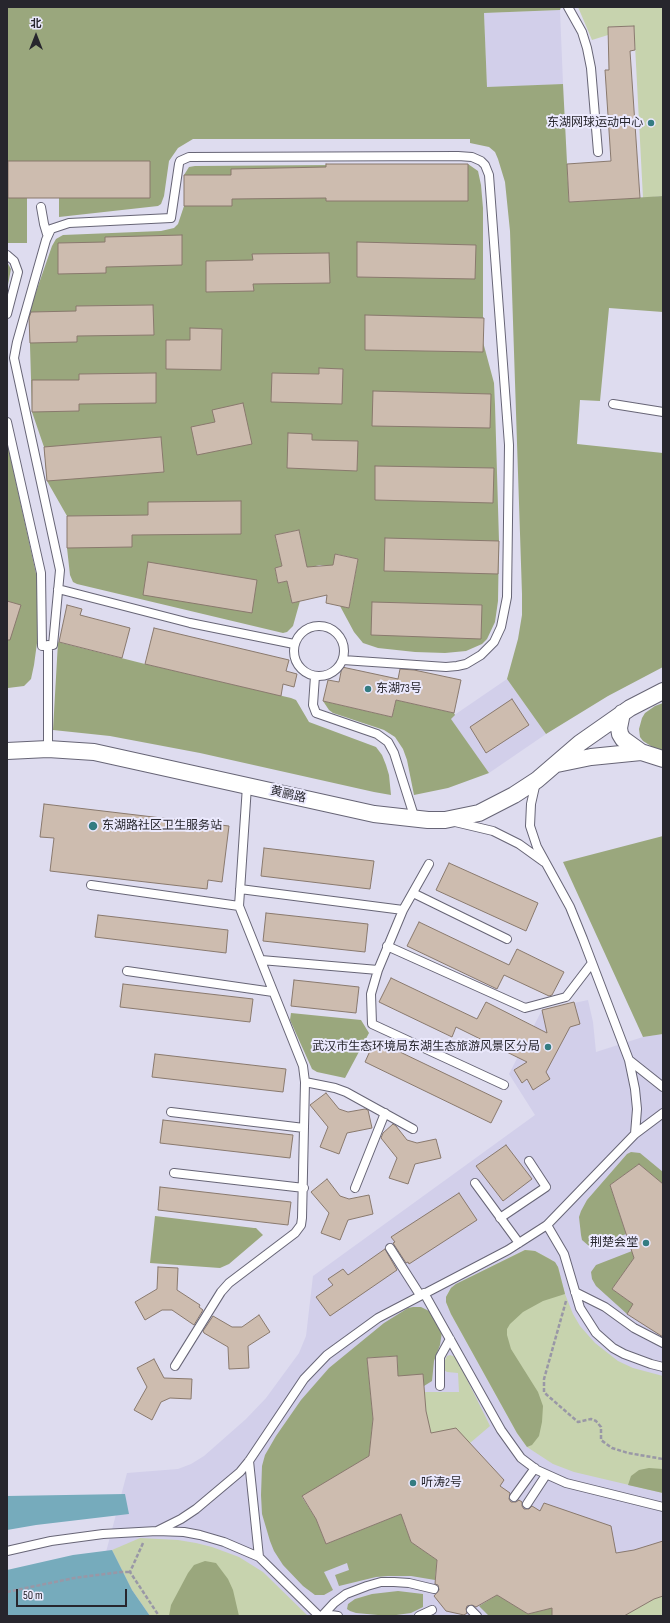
<!DOCTYPE html>
<meta charset="utf-8">
<style>
body{margin:0}
#map{position:relative;width:670px;height:1623px;overflow:hidden;background:#dedcef;font-family:"Sofia Sans Condensed","Noto Sans SC",sans-serif}
canvas{display:block}
.frame{position:absolute;inset:0;border:8px solid #27262d;pointer-events:none}
.north{position:absolute;left:16px;top:16px;width:40px;height:40px;-webkit-text-stroke:3px #ebe9fd;paint-order:stroke;rotate:0deg;font-size:11px;font-weight:700;line-height:16px;text-align:center;color:#27262d}
.north::after{content:'';display:block;margin:auto;width:14px;height:18px;background:#27262d;clip-path:polygon(50% 0,100% 100%,50% 72%,0 100%)}
.scale{position:absolute;left:16px;top:1589px;width:111px;height:18px;box-sizing:border-box;border:2px solid #27262d;border-top:0;padding-left:5px;font-size:12px;line-height:14px;white-space:nowrap;color:#27262d;-webkit-text-stroke:3px #ebe9fd;paint-order:stroke}
</style>
<div id="map">
<canvas width="670" height="1623"></canvas>
<div class="frame"></div>
<div class="north">北</div>
<div class="scale">50 m</div>
</div>
<script>
const ctx = document.querySelector('canvas').getContext('2d');
ctx.lineJoin = 'round';
function paint(path, color) {
  ctx.fillStyle = color;
  ctx.fill(path, 'evenodd');
}
function poly(rows) {
  const path = new Path2D();
  for (const r of rows) {
    if (r.length === 3) {
      path.moveTo(r[0] + r[2], r[1]);
      path.arc(r[0], r[1], r[2], 0, 2 * Math.PI);
      continue;
    }
    path.moveTo(r[0], r[1]);
    for (let i = 2; i < r.length; i += 2) path.lineTo(r[i], r[i + 1]);
  }
  return path;
}
function strokePath(path, color, width, dash) {
  ctx.strokeStyle = color;
  ctx.lineWidth = width;
  ctx.lineCap = dash ? 'butt' : 'round';
  ctx.setLineDash(dash || []);
  ctx.stroke(path);
}
function drawText(font, color, halo, rows, align = 'center') {
  ctx.font = font + ' "Sofia Sans Condensed","Noto Sans SC",sans-serif';
  ctx.lineWidth = 4;
  ctx.setLineDash([]);
  ctx.textBaseline = 'middle';
  ctx.strokeStyle = halo;
  ctx.fillStyle = color;
  for (const [text, x, y, turn = 0] of rows) {
    ctx.save();
    ctx.translate(x, y);
    ctx.rotate((+turn || 0) * Math.PI / 180);
    ctx.textAlign = isNaN(turn) ? turn : align;
    if (halo) ctx.strokeText(text, 0, 0);
    ctx.fillText(text, 0, 0);
    ctx.restore();
  }
}
paint(poly([
 [560,10,563,84,487,88,484,13],
 [507,679,546,734,489,773,450,718],
 [588,1000,593,1022,596,1052,643,1037,663,1034,663,1616,89,1616,127,1473,178,1469,191,1464,204,1456,246,1419,266,1398,299,1353,306,1336,313,1276,535,1115,509,1074,542,1010]
]), '#d2cfea');
paint(poly([
 [578,7,663,7,663,196,643,198,634,26,608,27,608,35,592,40],
 [525,1250,535,1251,550,1259,558,1267,565,1294,573,1314,580,1326,595,1343,618,1361,633,1368,663,1376,663,1493,574,1472,553,1464,527,1447,517,1433,451,1314,446,1302,446,1297,451,1288,456,1284],
 [450,1355,456,1357,490,1426,470,1443,431,1433,426,1411,424,1392,459,1392,458,1373,447,1372,444,1370,445,1360,447,1356],
 [140,1538,178,1540,196,1543,212,1547,239,1557,263,1572,308,1616,150,1616,132,1590,112,1550],
 [663,1596,663,1616,624,1616,654,1599]
]), '#c7d3ae');
paint(poly([
 [7,7,561,7,560,10,484,13,487,87,563,84,569,202,663,196,663,312,609,308,600,401,580,400,577,444,663,453,663,667,608,696,546,734,507,679,518,639,522,615,522,594,510,231,505,182,498,159,495,152,489,147,470,143,470,139,193,139,178,148,169,161,164,196,161,204,158,206,59,217,59,198,150,197,150,161,8,161,27,198,27,243,7,243],
 [468,164,478,171,481,185,483,208,483,342,494,383,495,405,499,541,498,601,495,622,487,639,482,644,466,651,445,653,415,652,378,648,363,643,354,632,340,606,349,608,358,559,336,554,333,567,320,565,307,568,299,530,275,535,282,566,275,568,278,583,287,581,292,603,300,601,293,626,287,632,283,633,77,584,73,582,70,575,67,548,67,516,47,481,44,447,32,412,29,312,52,246,56,239,63,235,161,231,174,228,178,224,184,206,184,175,189,167,195,166],
 [7,262,11,269,7,290],
 [7,442,37,578,38,592,37,643,34,665,31,679,24,686,8,688],
 [58,642,145,664,291,698,296,700,299,705,309,722,376,747,382,755,386,765,389,775,391,795,374,792,200,753,110,736,53,730],
 [396,700,454,713,455,715,451,719,489,773,448,788,414,795,407,760,403,749,395,737,384,730,333,713,329,710,323,701,392,717],
 [663,703,663,751,654,748,643,741,640,737,639,729,642,718,645,713,655,706],
 [663,836,663,1034,643,1037,563,862],
 [291,1013,361,1020,369,1033,345,1078,317,1072,312,1069,290,1020],
 [631,1152,640,1153,663,1172,663,1184,639,1164,610,1185,626,1234,598,1245,589,1246,582,1240,581,1235,579,1217,581,1211,587,1200,627,1154],
 [155,1216,254,1228,256,1228,263,1235,229,1264,220,1268,150,1263],
 [525,1250,535,1251,555,1262,558,1267,565,1294,543,1301,523,1312,510,1324,507,1329,507,1335,511,1349,538,1392,543,1406,542,1422,539,1436,532,1445,527,1447,517,1433,451,1314,446,1302,446,1297,451,1288,456,1284],
 [632,1251,634,1258,612,1289,633,1304,627,1314,596,1286,592,1279,591,1272,596,1265],
 [413,1307,421,1307,429,1311,442,1332,440,1345,434,1361,432,1381,424,1386,398,1376,397,1356,367,1358,373,1419,369,1456,302,1497,316,1519,326,1544,401,1514,411,1542,437,1560,435,1580,411,1576,388,1576,376,1577,339,1586,335,1575,349,1570,347,1563,324,1572,333,1590,324,1595,315,1595,303,1586,283,1565,274,1551,270,1541,262,1514,261,1495,262,1466,265,1455,276,1436,301,1400,329,1368,384,1323,408,1308],
 [649,1468,663,1469,663,1493,628,1485,631,1476,639,1470],
 [205,1561,216,1563,228,1579,233,1590,239,1616,169,1616,171,1605,188,1573,194,1565],
 [398,1591,423,1594,423,1607,411,1613,389,1616,356,1613,350,1611,347,1609,348,1604,355,1599,372,1594],
 [497,1595,528,1614,552,1608,552,1616,489,1616,479,1606]
]), '#9aa77d');
paint(poly([
 [125,1494,129,1514,36,1525,7,1530,7,1496],
 [112,1550,132,1590,150,1616,7,1616,7,1570,73,1555]
]), '#76abbc');
const building = poly([
 [634,26,635,50,630,51,640,198,569,202,567,164,611,161,605,70,609,70,608,27,634,26],
 [8,161,150,161,150,198,8,198,8,161],
 [326,164,468,164,468,201,326,201,326,198,232,199,232,206,184,206,184,175,231,175,231,169,326,167,326,164],
 [182,235,182,265,106,267,106,273,58,274,58,243,105,242,105,237,182,235],
 [357,242,476,245,475,279,357,277,357,242],
 [329,253,330,283,253,284,254,291,206,292,206,261,253,260,252,254,329,253],
 [153,305,154,335,77,336,77,342,30,343,29,318,31,312,76,311,76,306,153,305],
 [365,315,484,318,483,352,365,350,365,315],
 [190,328,222,329,221,370,166,369,166,340,190,340,190,328],
 [319,368,343,369,342,404,271,402,272,373,319,374,319,368],
 [156,373,156,403,79,404,79,411,32,412,32,380,79,380,79,374,156,373],
 [373,391,491,394,490,428,372,426,373,391],
 [243,403,252,444,197,455,191,427,215,422,212,410,243,403],
 [288,433,312,434,312,440,358,441,357,471,287,468,288,433],
 [161,437,164,472,47,481,44,447,161,437],
 [375,466,494,468,493,503,375,500,375,466],
 [241,501,241,534,132,535,132,547,67,548,67,516,148,515,148,502,241,501],
 [299,530,307,567,333,565,335,554,358,559,349,608,326,603,327,595,292,603,287,581,278,583,275,568,282,566,275,535,299,530],
 [385,538,499,541,498,574,384,571,385,538],
 [148,562,257,580,252,613,143,595,148,562],
 [7,601,21,605,10,640,7,640,7,601],
 [372,602,482,605,481,639,371,635,372,602],
 [67,605,82,609,80,615,130,628,122,658,59,642,67,605],
 [154,628,289,660,286,671,297,674,294,687,283,684,281,696,145,664,154,628],
 [342,667,398,679,400,669,414,670,461,680,454,713,396,700,392,717,323,701,328,680,339,682,342,667],
 [512,699,529,725,486,753,470,727,512,699],
 [44,804,229,826,222,882,208,880,207,889,50,871,54,838,40,837,44,804],
 [264,848,374,861,370,889,261,876,264,848],
 [449,863,538,903,526,931,436,890,449,863],
 [266,913,368,924,365,952,263,941,266,913],
 [98,915,228,930,226,953,95,937,98,915],
 [419,922,509,965,517,949,564,972,552,995,549,996,504,975,497,989,407,946,419,922],
 [391,978,477,1019,486,1002,547,1033,542,1010,574,1002,580,1024,570,1027,546,1072,550,1079,533,1090,527,1079,522,1083,514,1070,527,1062,456,1027,452,1037,379,1002,391,978],
 [294,980,359,987,356,1013,291,1006,294,980],
 [123,984,253,999,250,1022,120,1007,123,984],
 [375,1040,502,1101,491,1123,365,1062,375,1040],
 [155,1054,286,1069,283,1092,152,1077,155,1054],
 [326,1093,339,1109,348,1112,365,1109,368,1110,372,1128,347,1133,339,1154,320,1147,328,1127,310,1105,326,1093],
 [163,1120,293,1135,290,1158,160,1143,163,1120],
 [393,1124,396,1126,407,1140,417,1143,436,1139,441,1158,415,1164,408,1184,389,1178,397,1158,381,1138,383,1133,393,1124],
 [506,1145,532,1179,503,1201,476,1166,506,1145],
 [639,1164,663,1184,663,1337,627,1314,633,1304,612,1289,634,1258,610,1185,639,1164],
 [327,1179,340,1196,349,1199,369,1195,373,1214,348,1220,340,1240,321,1233,329,1213,311,1192,327,1179],
 [160,1187,291,1202,288,1225,158,1210,160,1187],
 [459,1193,477,1220,409,1264,408,1262,406,1263,393,1243,395,1242,391,1237,459,1193],
 [385,1249,397,1270,330,1316,316,1297,333,1285,328,1279,343,1269,348,1275,385,1249],
 [158,1267,178,1268,177,1290,200,1305,199,1307,203,1310,194,1325,172,1310,162,1310,145,1320,135,1302,157,1289,158,1267],
 [259,1315,270,1332,248,1346,249,1368,229,1369,228,1347,204,1333,203,1331,213,1316,232,1327,242,1327,259,1315],
 [397,1356,398,1376,423,1374,426,1411,431,1433,456,1428,504,1480,500,1486,510,1493,509,1499,511,1502,516,1502,519,1500,522,1502,522,1506,524,1509,529,1509,532,1506,540,1511,544,1503,611,1526,616,1553,634,1550,663,1541,663,1596,654,1599,624,1616,552,1616,552,1608,528,1614,497,1595,476,1607,472,1605,467,1606,466,1609,467,1613,464,1615,446,1611,434,1596,439,1590,438,1585,435,1584,437,1560,411,1542,401,1514,326,1544,316,1519,302,1496,369,1456,373,1419,367,1358,397,1356],
 [154,1359,164,1378,192,1379,191,1399,170,1398,161,1402,152,1420,134,1410,147,1387,137,1368,154,1359]
]);
paint(building, '#cdbcaf');
strokePath(building, '#89796d', 1);
const service = poly([
 [568,7,582,32,587,48,591,68,598,152],
 [41,207,44,224,47,234],
 [7,255,14,261,18,272,7,314],
 [613,404,663,412],
 [7,422,41,573,42,646,53,645,60,570,14,358,17,342,46,240,51,229,69,223,171,218,179,164,180,161,189,157,458,156,472,157,481,161,485,165,489,175,509,445,507,597,501,627,494,642,481,655,466,664,457,666,446,667,343,660],
 [58,589,190,623,294,644],
 [319,651,25],
 [48,645,48,749],
 [315,676,313,705,316,713,377,734,388,742,394,753,415,819],
 [536,782,531,804,530,826,537,847,570,907,583,939,629,1060,663,1087],
 [455,822,493,831,519,844,544,862],
 [429,864,403,910,378,970,371,994,372,1024,504,1085],
 [91,885,239,906],
 [240,889,403,910],
 [413,893,507,939],
 [387,946,525,1008,566,997,592,963],
 [261,960,378,970],
 [127,971,273,992],
 [629,1060,635,1089,637,1109,635,1134],
 [305,1082,335,1088,346,1092,413,1129],
 [171,1112,304,1128],
 [174,1173,304,1188],
 [475,1183,519,1243],
 [355,1188,385,1113],
 [500,1218,546,1187,529,1161],
 [547,1225,564,1254,580,1308,596,1333,613,1348,624,1354,651,1364,663,1367],
 [390,1248,420,1295],
 [575,1292,605,1307,634,1328,663,1343],
 [424,1293,501,1430,521,1458,537,1470,566,1483,663,1507],
 [175,1366,221,1292,229,1283,295,1233,301,1225,302,1218,305,1082,303,1066,239,906,247,786],
 [440,1386,440,1357,450,1339],
 [249,1461,259,1557,319,1616],
 [514,1497,535,1468],
 [527,1504,546,1475],
 [157,1531,181,1519,196,1509,240,1472,249,1461,304,1379,327,1355,378,1318,508,1250,547,1225,635,1134,663,1113],
 [7,1551,51,1541,103,1534,157,1531,184,1532,200,1535,224,1542,259,1557],
 [471,1610,477,1616],
 [324,1614,338,1616],
 [322,1616,334,1603,346,1594,367,1586,381,1582,394,1582,409,1583,434,1589],
 [419,1616,432,1610]
]);
const minor = poly([
 [622,713,619,728,620,734,623,739,641,752,663,759],
 [7,751,48,749,94,752,374,814,428,820,445,820,479,813,514,795,537,780,580,743,630,708,663,691],
 [557,764,591,757,641,752]
]);
strokePath(service, '#676576', 10);
strokePath(minor, '#676576', 18);
strokePath(poly([
 [566,1301,544,1379,544,1392,547,1395,578,1422,591,1419,596,1421,601,1427,601,1440,612,1448,628,1453,663,1459],
 [143,1543,130,1572,159,1616],
 [7,1592,74,1578,122,1572,130,1572]
]), '#9997a6', 2.5, [4, 2]);
strokePath(service, '#fff', 8);
strokePath(minor, '#fff', 16);
for (const [x, y, r, color] of [
 [651,123,4,"#347c82"],
 [368,689,4,"#347c82"],
 [93,826,5,"#347c82"],
 [548,1047,4,"#347c82"],
 [646,1243,4,"#347c82"],
 [413,1483,4,"#347c82"]
]) {
  const dot = new Path2D();
  dot.arc(x, y, r, 0, 2 * Math.PI);
  ctx.fillStyle = color;
  ctx.fill(dot);
  strokePath(dot, '#ebe9fd', 1.5);
}
drawText('12px', '#27262d', '#ebe9fd', [
 ["东湖网球运动中心",643,123],
 ["东湖73号",376,689,"left"],
 ["东湖路社区卫生服务站",102,826,"left"],
 ["武汉市生态环境局东湖生态旅游风景区分局",540,1047],
 ["荆楚会堂",638,1243],
 ["听涛2号",421,1483,"left"]
], 'right');
drawText('12px', '#27262d', '#ebe9fd', [
 ["黄鹂路",288,795,13]
]);
</script>
